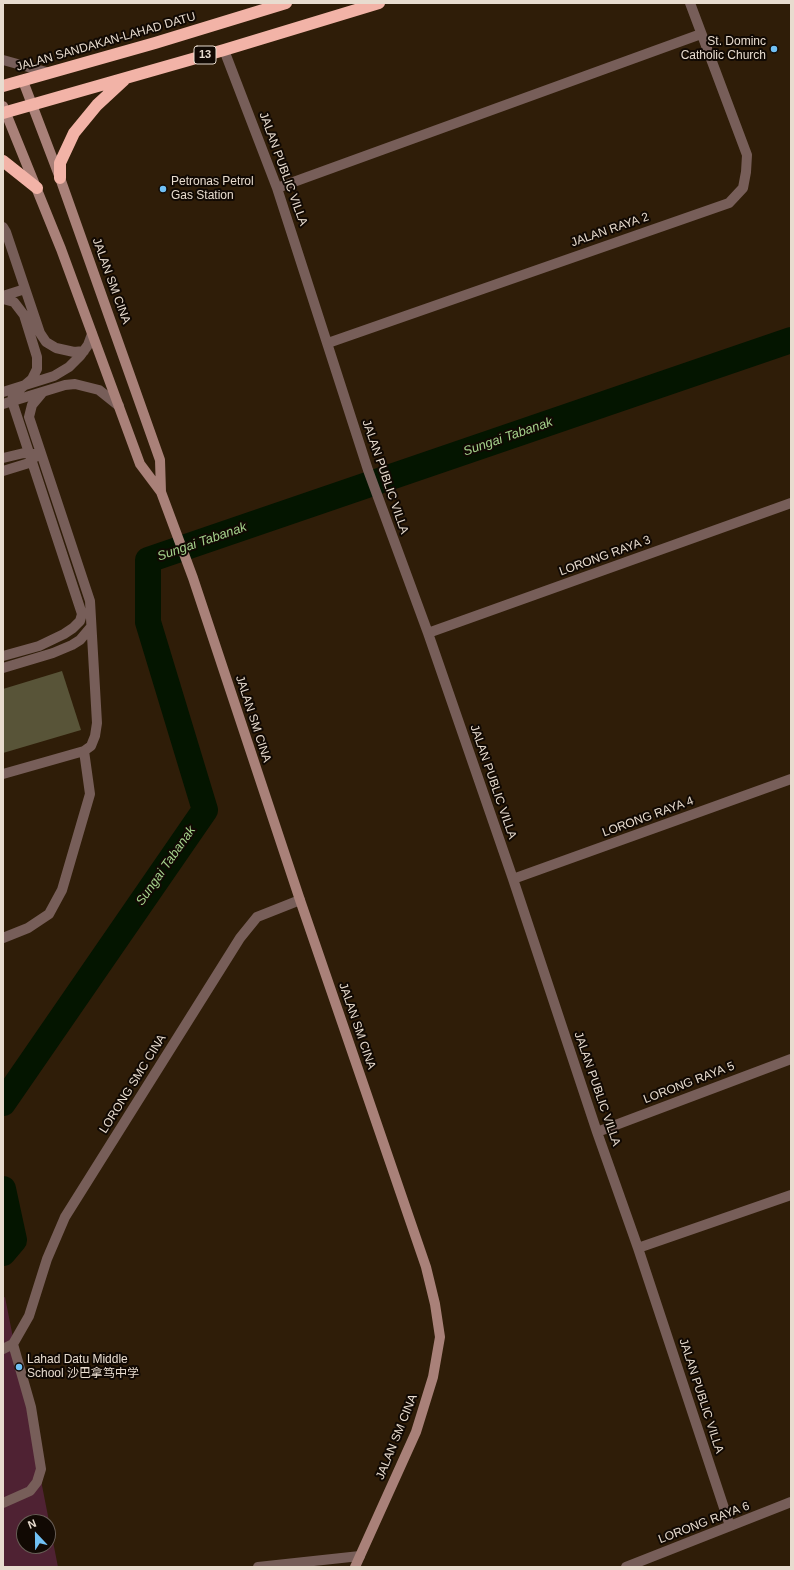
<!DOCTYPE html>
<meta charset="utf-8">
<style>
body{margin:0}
#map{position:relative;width:794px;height:1570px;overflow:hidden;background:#2f1d08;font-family:Helvetica,sans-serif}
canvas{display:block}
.frame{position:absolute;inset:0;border:4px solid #e8dccf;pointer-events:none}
.north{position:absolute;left:16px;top:1514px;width:40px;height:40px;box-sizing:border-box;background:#110903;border:1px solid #675d55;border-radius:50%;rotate:338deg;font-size:11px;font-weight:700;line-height:16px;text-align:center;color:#e8dccf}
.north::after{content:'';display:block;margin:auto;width:14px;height:18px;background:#71c1f5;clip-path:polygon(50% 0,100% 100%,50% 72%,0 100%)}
</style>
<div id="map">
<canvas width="794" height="1570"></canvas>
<div class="frame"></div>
<div class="north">N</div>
</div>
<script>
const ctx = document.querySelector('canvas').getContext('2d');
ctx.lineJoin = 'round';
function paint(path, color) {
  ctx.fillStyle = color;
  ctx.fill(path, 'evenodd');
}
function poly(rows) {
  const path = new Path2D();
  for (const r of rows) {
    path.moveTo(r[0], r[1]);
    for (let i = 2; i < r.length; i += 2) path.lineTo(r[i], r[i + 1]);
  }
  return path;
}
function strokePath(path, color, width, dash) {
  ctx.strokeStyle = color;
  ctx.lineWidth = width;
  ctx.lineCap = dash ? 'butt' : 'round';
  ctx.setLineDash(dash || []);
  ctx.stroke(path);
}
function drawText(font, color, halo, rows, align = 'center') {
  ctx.font = font + ' Helvetica,"Noto Sans SC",sans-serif';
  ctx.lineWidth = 4;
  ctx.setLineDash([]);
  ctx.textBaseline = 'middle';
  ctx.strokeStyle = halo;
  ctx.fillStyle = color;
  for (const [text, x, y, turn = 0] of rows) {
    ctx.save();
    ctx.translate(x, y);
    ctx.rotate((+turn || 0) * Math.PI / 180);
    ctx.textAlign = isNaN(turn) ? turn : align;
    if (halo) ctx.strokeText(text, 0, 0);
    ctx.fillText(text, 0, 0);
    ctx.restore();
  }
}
paint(poly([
 [5,1297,58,1567,3,1567,3,1298],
 [24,1522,48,1522,48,1546,24,1546]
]), '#4f2233');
strokePath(poly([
 [3,1103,205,810,148,622,148,560,791,340],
 [3,1189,14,1240,3,1253]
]), '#041500', 26);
paint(poly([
 [62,671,81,730,3,753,3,689]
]), '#585438');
strokePath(poly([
 [3,1349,13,1344,29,1316,47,1259,65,1217,240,938,257,917,300,900],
 [3,1503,30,1491,37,1482,41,1469,31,1407,13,1344],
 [258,1567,360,1556]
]), '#775e59', 10);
strokePath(poly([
 [224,50,277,188,368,470,428,633,513,879,597,1132,638,1248,730,1526],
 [3,60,50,73],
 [277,188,701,34],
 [3,227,6,232,40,333,46,342,56,348,74,352,84,351],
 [3,296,25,289],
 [3,299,14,302,24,315,37,357,37,369,32,379,13,395,12,401,82,614,80,621,73,628,64,634,39,646,3,656],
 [328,343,729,203,743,188,746,172,747,155,690,3],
 [3,392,54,376,69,367,80,356,88,345,92,334],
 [3,404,65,385,75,384,99,390,119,406],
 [3,458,24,453,34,454],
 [3,471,29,463,35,457],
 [428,633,791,503],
 [3,668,53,653,72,645,80,640,91,627],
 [3,774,84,751,91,746,95,736,97,723,90,601,29,417,32,405,42,393],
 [513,879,791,779],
 [3,938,28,928,49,914,62,890,90,794,84,751],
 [597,1132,791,1059],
 [638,1248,791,1195],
 [626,1567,791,1502]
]), '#775e59', 10);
strokePath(poly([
 [23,81,60,178,160,460,161,492],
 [3,106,61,249,140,464,161,492,193,578,300,900,426,1267,435,1304,440,1337,433,1377,416,1432,355,1567]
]), '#a98179', 10);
strokePath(poly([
 [3,86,155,43,286,3],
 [3,113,224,50,379,3],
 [3,161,37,188],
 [60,178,60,163,74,133,97,105,124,80]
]), '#f2b3a7', 12);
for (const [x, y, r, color] of [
 [774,49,4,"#71c1f5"],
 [163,189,4,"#71c1f5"],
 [19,1367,4,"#71c1f5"]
]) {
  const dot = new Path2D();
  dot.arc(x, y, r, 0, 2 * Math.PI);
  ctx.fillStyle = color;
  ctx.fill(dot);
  strokePath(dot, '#110903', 1.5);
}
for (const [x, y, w] of [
 [205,55,22]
]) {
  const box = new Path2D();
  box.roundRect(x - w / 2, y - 9, w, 18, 3);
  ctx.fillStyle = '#110903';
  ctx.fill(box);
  strokePath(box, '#e8dccf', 1);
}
drawText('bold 11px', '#e8dccf', null, [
 ["13",205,55]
]);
drawText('12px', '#e8dccf', '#110903', [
 ["JALAN SANDAKAN-LAHAD DATU",106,42,-16],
 ["JALAN PUBLIC VILLA",283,169,70],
 ["JALAN RAYA 2",610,230,-19],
 ["JALAN SM CINA",111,281,70],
 ["JALAN PUBLIC VILLA",385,477,71],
 ["LORONG RAYA 3",605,556,-20],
 ["JALAN SM CINA",253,719,72],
 ["JALAN PUBLIC VILLA",493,782,71],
 ["LORONG RAYA 4",648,817,-20],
 ["JALAN SM CINA",357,1026,71],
 ["LORONG RAYA 5",689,1083,-21],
 ["LORONG SMC CINA",133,1084,-58],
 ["JALAN PUBLIC VILLA",597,1089,71],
 ["JALAN PUBLIC VILLA",701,1396,72],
 ["JALAN SM CINA",397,1437,-68],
 ["LORONG RAYA 6",704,1523,-21]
]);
drawText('12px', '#e8dccf', '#110903', [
 ["St. Dominc",766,42,"right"],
 ["Catholic Church",766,56,"right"],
 ["Petronas Petrol",171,182],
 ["Gas Station",171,196],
 ["Lahad Datu Middle",27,1360],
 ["School 沙巴拿笃中学",27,1374]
], 'left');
drawText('italic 13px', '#a5d28c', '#110903', [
 ["Sungai Tabanak",508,437,-19],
 ["Sungai Tabanak",202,542,-19],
 ["Sungai Tabanak",166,866,-55]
]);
</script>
